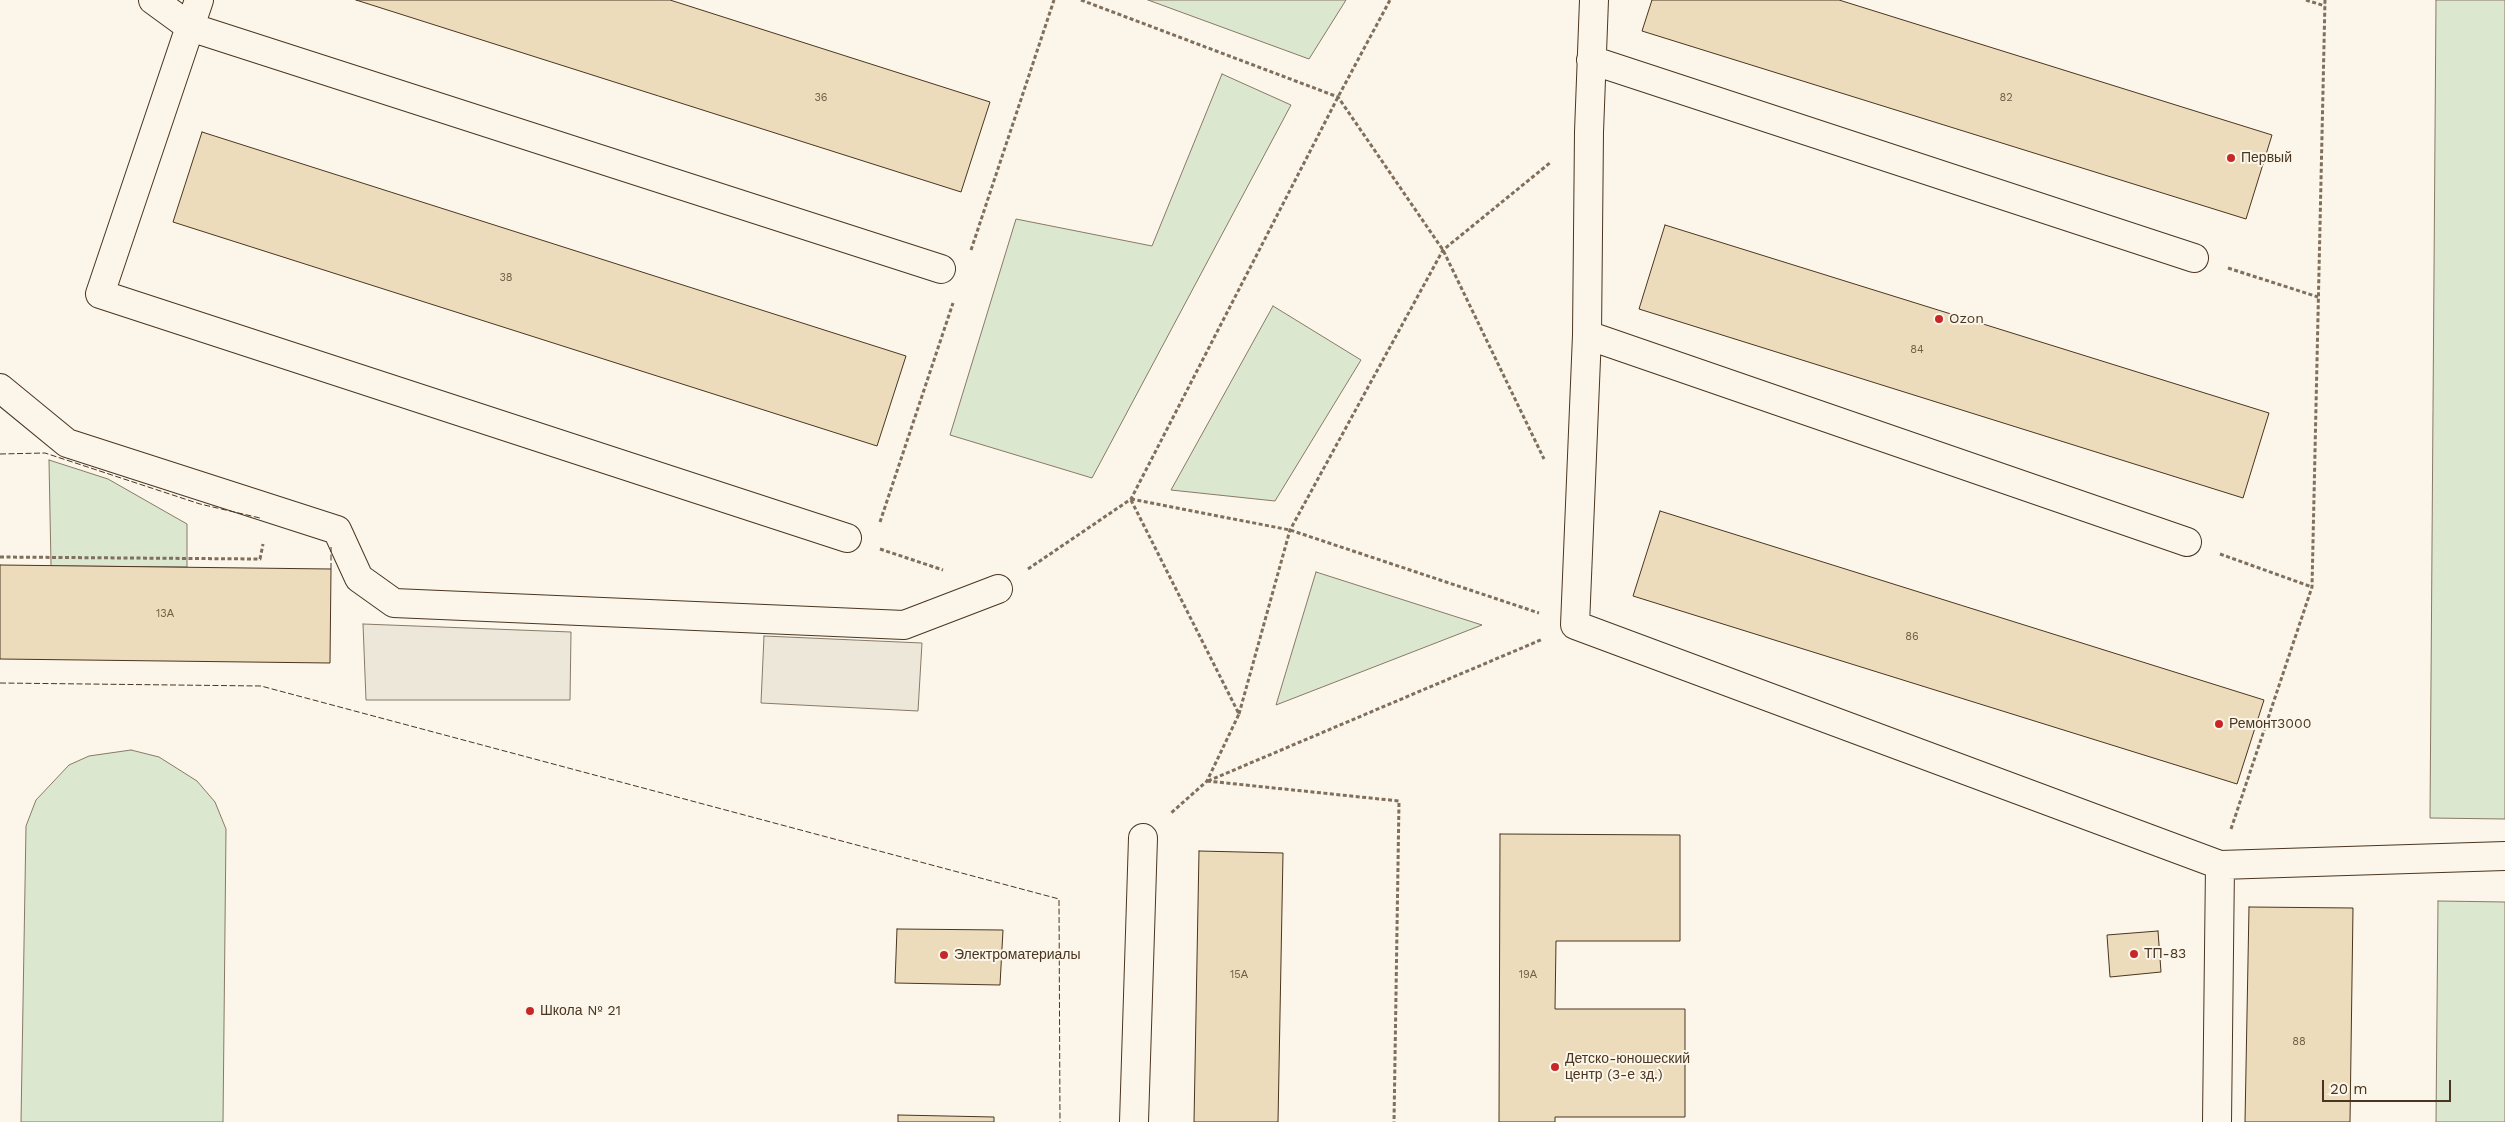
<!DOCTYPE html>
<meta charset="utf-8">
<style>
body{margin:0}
#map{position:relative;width:2505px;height:1122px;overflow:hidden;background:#fbf6e9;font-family:"Work Sans",sans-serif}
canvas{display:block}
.scale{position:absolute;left:2322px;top:1080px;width:129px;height:22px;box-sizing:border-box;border:2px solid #4a3520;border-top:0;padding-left:6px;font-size:15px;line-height:18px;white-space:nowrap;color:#4a3520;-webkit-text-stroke:4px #fbf6e9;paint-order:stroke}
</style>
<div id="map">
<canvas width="2505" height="1122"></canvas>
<div class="scale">20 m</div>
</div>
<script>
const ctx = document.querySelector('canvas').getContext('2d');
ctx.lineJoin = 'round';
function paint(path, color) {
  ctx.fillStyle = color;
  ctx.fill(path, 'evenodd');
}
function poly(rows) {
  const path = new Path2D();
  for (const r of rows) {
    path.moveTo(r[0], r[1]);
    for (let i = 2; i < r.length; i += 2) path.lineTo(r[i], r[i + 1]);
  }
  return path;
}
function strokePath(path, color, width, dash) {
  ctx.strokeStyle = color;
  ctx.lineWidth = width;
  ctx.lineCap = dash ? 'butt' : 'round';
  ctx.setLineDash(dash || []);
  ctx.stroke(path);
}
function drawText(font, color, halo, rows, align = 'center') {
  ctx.font = font + ' "Work Sans",sans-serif';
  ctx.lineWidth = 4;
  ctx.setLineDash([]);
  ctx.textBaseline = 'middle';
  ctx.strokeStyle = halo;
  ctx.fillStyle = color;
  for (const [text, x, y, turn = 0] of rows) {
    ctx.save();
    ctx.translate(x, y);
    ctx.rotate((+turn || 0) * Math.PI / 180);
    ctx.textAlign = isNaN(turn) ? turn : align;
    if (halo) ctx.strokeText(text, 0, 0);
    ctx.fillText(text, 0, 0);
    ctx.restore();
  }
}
const green = poly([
 [1148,0,1346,0,1309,59,1148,0],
 [2436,0,2505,0,2505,819,2430,818,2436,0],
 [1222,74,1291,105,1092,478,950,435,1016,219,1152,246,1222,74],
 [1273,306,1361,360,1275,501,1171,490,1273,306],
 [49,460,108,479,187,524,187,567,51,566,49,460],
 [1316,572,1482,625,1276,705,1316,572],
 [131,750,159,757,197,781,215,802,226,829,223,1122,21,1122,26,826,36,800,69,765,89,756,131,750],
 [2438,901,2505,902,2505,1122,2436,1122,2438,901]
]);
paint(green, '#dce7d0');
strokePath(green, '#887966', 1);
const parking = poly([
 [363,624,571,632,570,700,366,700,363,624],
 [764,636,922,643,918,711,761,703,764,636]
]);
paint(parking, '#ede7d9');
strokePath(parking, '#887966', 1);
const building = poly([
 [356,0,670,0,990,102,961,192,356,0],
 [1652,0,1839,0,2272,135,2246,219,1642,31,1652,0],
 [202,132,906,356,877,446,173,222,202,132],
 [1665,225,2269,413,2243,498,1639,309,1665,225],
 [1660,511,2264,700,2237,784,1633,596,1660,511],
 [0,565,331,569,330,663,0,659,0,565],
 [1500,834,1680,835,1680,941,1556,941,1555,1009,1685,1009,1685,1117,1555,1117,1555,1122,1499,1122,1500,834],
 [1199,851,1283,853,1278,1122,1194,1122,1199,851],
 [2249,907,2353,908,2350,1122,2245,1122,2249,907],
 [897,929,1003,930,1000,985,895,983,897,929],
 [2158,931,2161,972,2110,977,2107,935,2158,931],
 [898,1115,994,1117,994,1122,898,1122,898,1115]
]);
paint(building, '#ecdcbc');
strokePath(building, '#4a3520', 1);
const minor = poly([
 [153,0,190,27,941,269],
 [199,0,100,294,847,538],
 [1594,0,1589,132,1587,335,1575,625,2220,865,2505,856],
 [1591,60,2194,258],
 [1587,335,2187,542],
 [0,388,67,443,337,530,359,578,394,603,904,625,998,589],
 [1134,1122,1143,838],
 [2217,1122,2220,865]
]);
strokePath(minor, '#4a3520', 30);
strokePath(poly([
 [1081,0,1338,97,1443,250,1544,459],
 [2306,0,2325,6],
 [971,250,1054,0],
 [2228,268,2318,297],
 [1131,499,1290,530,1539,613],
 [1131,500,1239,714,1207,781,1170,814],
 [880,522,953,303],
 [880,549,943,570],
 [2220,554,2312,587],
 [0,557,260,559,263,544],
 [1028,569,1131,499,1338,97,1390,0],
 [1239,714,1290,530,1443,250,1551,162],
 [1207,781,1399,801,1394,1122],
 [1208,781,1543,639],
 [2231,829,2312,587,2325,0]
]), '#7f6f5c', 3, [4, 2.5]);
strokePath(minor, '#fbf6e9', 28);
strokePath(poly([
 [0,454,45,453,200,504,260,518],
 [331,569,331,547],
 [0,683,261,686,1059,899,1060,1122]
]), '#4a3520', 1, [6, 2.5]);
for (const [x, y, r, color] of [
 [2231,158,5,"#c62828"],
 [1939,319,5,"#c62828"],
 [2219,724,5,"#c62828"],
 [2134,954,5,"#c62828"],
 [944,955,5,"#c62828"],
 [530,1011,5,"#c62828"],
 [1555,1067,5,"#c62828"]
]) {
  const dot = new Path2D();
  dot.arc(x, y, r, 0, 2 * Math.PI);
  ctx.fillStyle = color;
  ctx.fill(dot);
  strokePath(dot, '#fbf6e9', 2);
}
drawText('11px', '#725f47', null, [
 ["36",821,98],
 ["82",2006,98],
 ["38",506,278],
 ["84",1917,350],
 ["13А",165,614],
 ["86",1912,637],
 ["15А",1239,975],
 ["19А",1528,975],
 ["88",2299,1042]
]);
drawText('14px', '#4a3520', '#fbf6e9', [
 ["Первый",2241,158],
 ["Ozon",1949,319],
 ["Ремонт3000",2229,724],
 ["ТП-83",2144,954],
 ["Электроматериалы",954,955],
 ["Школа № 21",540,1011],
 ["Детско-юношеский",1565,1059],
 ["центр (3-е зд.)",1565,1075]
], 'left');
</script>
